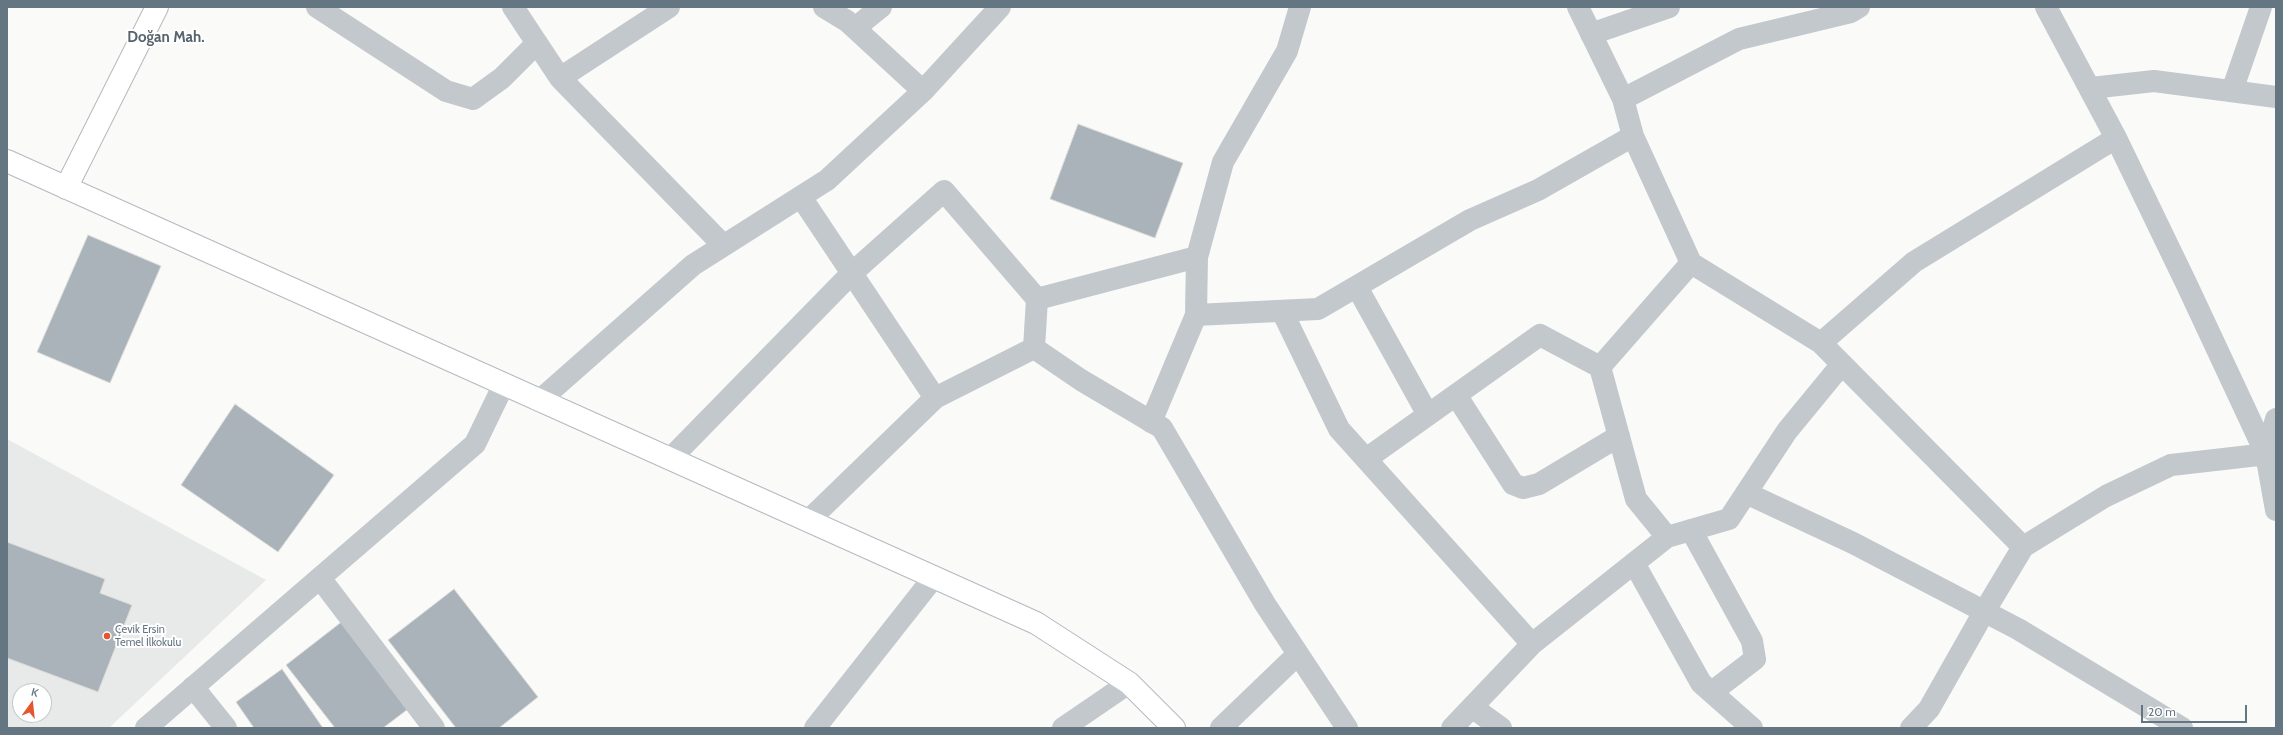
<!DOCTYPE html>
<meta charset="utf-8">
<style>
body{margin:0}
#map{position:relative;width:2283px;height:735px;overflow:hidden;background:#fafaf8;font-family:Cabin,sans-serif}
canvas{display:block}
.frame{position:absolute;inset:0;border:8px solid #657683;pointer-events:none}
.north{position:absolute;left:12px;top:683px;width:40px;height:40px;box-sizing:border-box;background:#fff;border:1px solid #c1c8cd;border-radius:50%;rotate:15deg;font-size:11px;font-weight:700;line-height:16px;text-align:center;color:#657683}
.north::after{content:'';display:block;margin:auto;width:14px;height:18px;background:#e4572e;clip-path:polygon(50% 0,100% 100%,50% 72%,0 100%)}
.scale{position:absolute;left:2141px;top:705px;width:106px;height:18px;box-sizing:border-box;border:2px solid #657683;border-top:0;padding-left:5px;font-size:12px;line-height:14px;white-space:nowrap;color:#657683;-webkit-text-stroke:3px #fff;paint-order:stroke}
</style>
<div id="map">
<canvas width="2283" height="735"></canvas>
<div class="frame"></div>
<div class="north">K</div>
<div class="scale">20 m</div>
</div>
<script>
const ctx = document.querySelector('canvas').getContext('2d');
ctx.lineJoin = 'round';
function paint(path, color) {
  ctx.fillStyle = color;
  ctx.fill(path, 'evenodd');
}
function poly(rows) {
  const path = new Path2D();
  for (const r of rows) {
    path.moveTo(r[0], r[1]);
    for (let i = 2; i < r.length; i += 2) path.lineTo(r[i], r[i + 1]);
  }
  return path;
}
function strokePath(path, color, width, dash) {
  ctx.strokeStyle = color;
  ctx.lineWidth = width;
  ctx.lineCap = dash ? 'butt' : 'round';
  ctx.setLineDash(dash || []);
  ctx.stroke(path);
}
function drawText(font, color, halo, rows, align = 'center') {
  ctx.font = font + ' Cabin,sans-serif';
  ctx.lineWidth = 4;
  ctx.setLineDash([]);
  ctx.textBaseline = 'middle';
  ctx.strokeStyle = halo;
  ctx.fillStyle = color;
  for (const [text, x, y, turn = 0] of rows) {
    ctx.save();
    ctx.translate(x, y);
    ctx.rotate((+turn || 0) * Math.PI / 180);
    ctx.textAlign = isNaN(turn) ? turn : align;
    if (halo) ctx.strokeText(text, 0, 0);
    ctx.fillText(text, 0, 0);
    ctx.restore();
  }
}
paint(poly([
 [7,439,266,580,109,728,7,728],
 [20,691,44,691,44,715,20,715]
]), '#e8e9e9');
const building = poly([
 [1078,124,1183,163,1155,238,1050,199,1078,124],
 [88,235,161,266,110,383,37,352,88,235],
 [235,404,334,475,278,552,181,485,235,404],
 [7,542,105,579,100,593,132,605,98,692,7,658,7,542],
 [454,589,538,697,499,728,456,728,388,640,454,589],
 [344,620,412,706,383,728,335,728,286,665,344,620],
 [282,669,323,728,254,728,236,702,282,669]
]);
paint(building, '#aab3b9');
strokePath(building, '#dcdcda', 1);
const secondary = poly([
 [7,161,1036,623,1129,683,1174,728],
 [66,188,157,7]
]);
strokePath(secondary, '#b3babf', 24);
strokePath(poly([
 [317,7,446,91,473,99,502,78,537,43],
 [513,7,560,78],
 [669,7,560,78,723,245],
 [824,7,847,21,923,91],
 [1300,7,1287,51,1223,162,1197,257,1196,315,1318,309,1470,220,1538,190,1633,136],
 [1578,7,1623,99,1633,136,1691,263,1821,343,2023,547],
 [2046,7,2116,138,2187,285,2266,454,2276,510],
 [855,28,881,7],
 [1591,34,1669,7],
 [2091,88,2154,81,2276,97],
 [2232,91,2261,7],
 [1623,99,1739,39,1851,12,1859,7],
 [801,197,935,398],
 [1357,287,1428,415],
 [1037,299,1197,257],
 [1282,311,1339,429,1532,644],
 [1821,343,1914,262,2116,138],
 [1034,348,1081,380,1162,428,1265,604,1347,728],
 [1600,367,1691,263],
 [1456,395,1513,484,1523,488,1539,484,1619,436],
 [539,401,693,265,827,180,923,91,1000,7],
 [1151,422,1196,315],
 [2266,454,2276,419],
 [670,459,852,273,944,191,1037,299,1034,348],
 [1366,459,1540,335,1600,367,1636,499,1667,537],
 [1746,493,1853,543,2018,629,2182,728],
 [808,521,935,398,1034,348],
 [1691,530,1752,641,1755,659,1712,692],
 [1634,563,1701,683,1752,728],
 [320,578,434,728],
 [193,687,226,728],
 [1472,707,1501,728],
 [815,728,934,577],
 [1063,728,1129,683],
 [1221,728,1298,654],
 [1452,728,1532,644,1667,537,1729,519,1787,431,1842,364],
 [1911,728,1929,709,1984,612,2023,547,2106,496,2171,465,2276,453]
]), '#c3c8cc', 22);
strokePath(poly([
 [146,728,475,444,504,384]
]), '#c3c8cc', 22);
strokePath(secondary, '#fff', 22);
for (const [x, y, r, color] of [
 [107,636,4,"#e4572e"]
]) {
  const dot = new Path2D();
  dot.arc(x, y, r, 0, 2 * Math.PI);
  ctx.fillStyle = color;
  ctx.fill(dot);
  strokePath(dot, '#fff', 1.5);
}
drawText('11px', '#657683', '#fff', [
 ["Çevik Ersin",115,630],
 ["Temel İlkokulu",115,643]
], 'left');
drawText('bold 15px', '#57646e', '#fff', [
 ["Doğan Mah.",166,38]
]);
</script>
